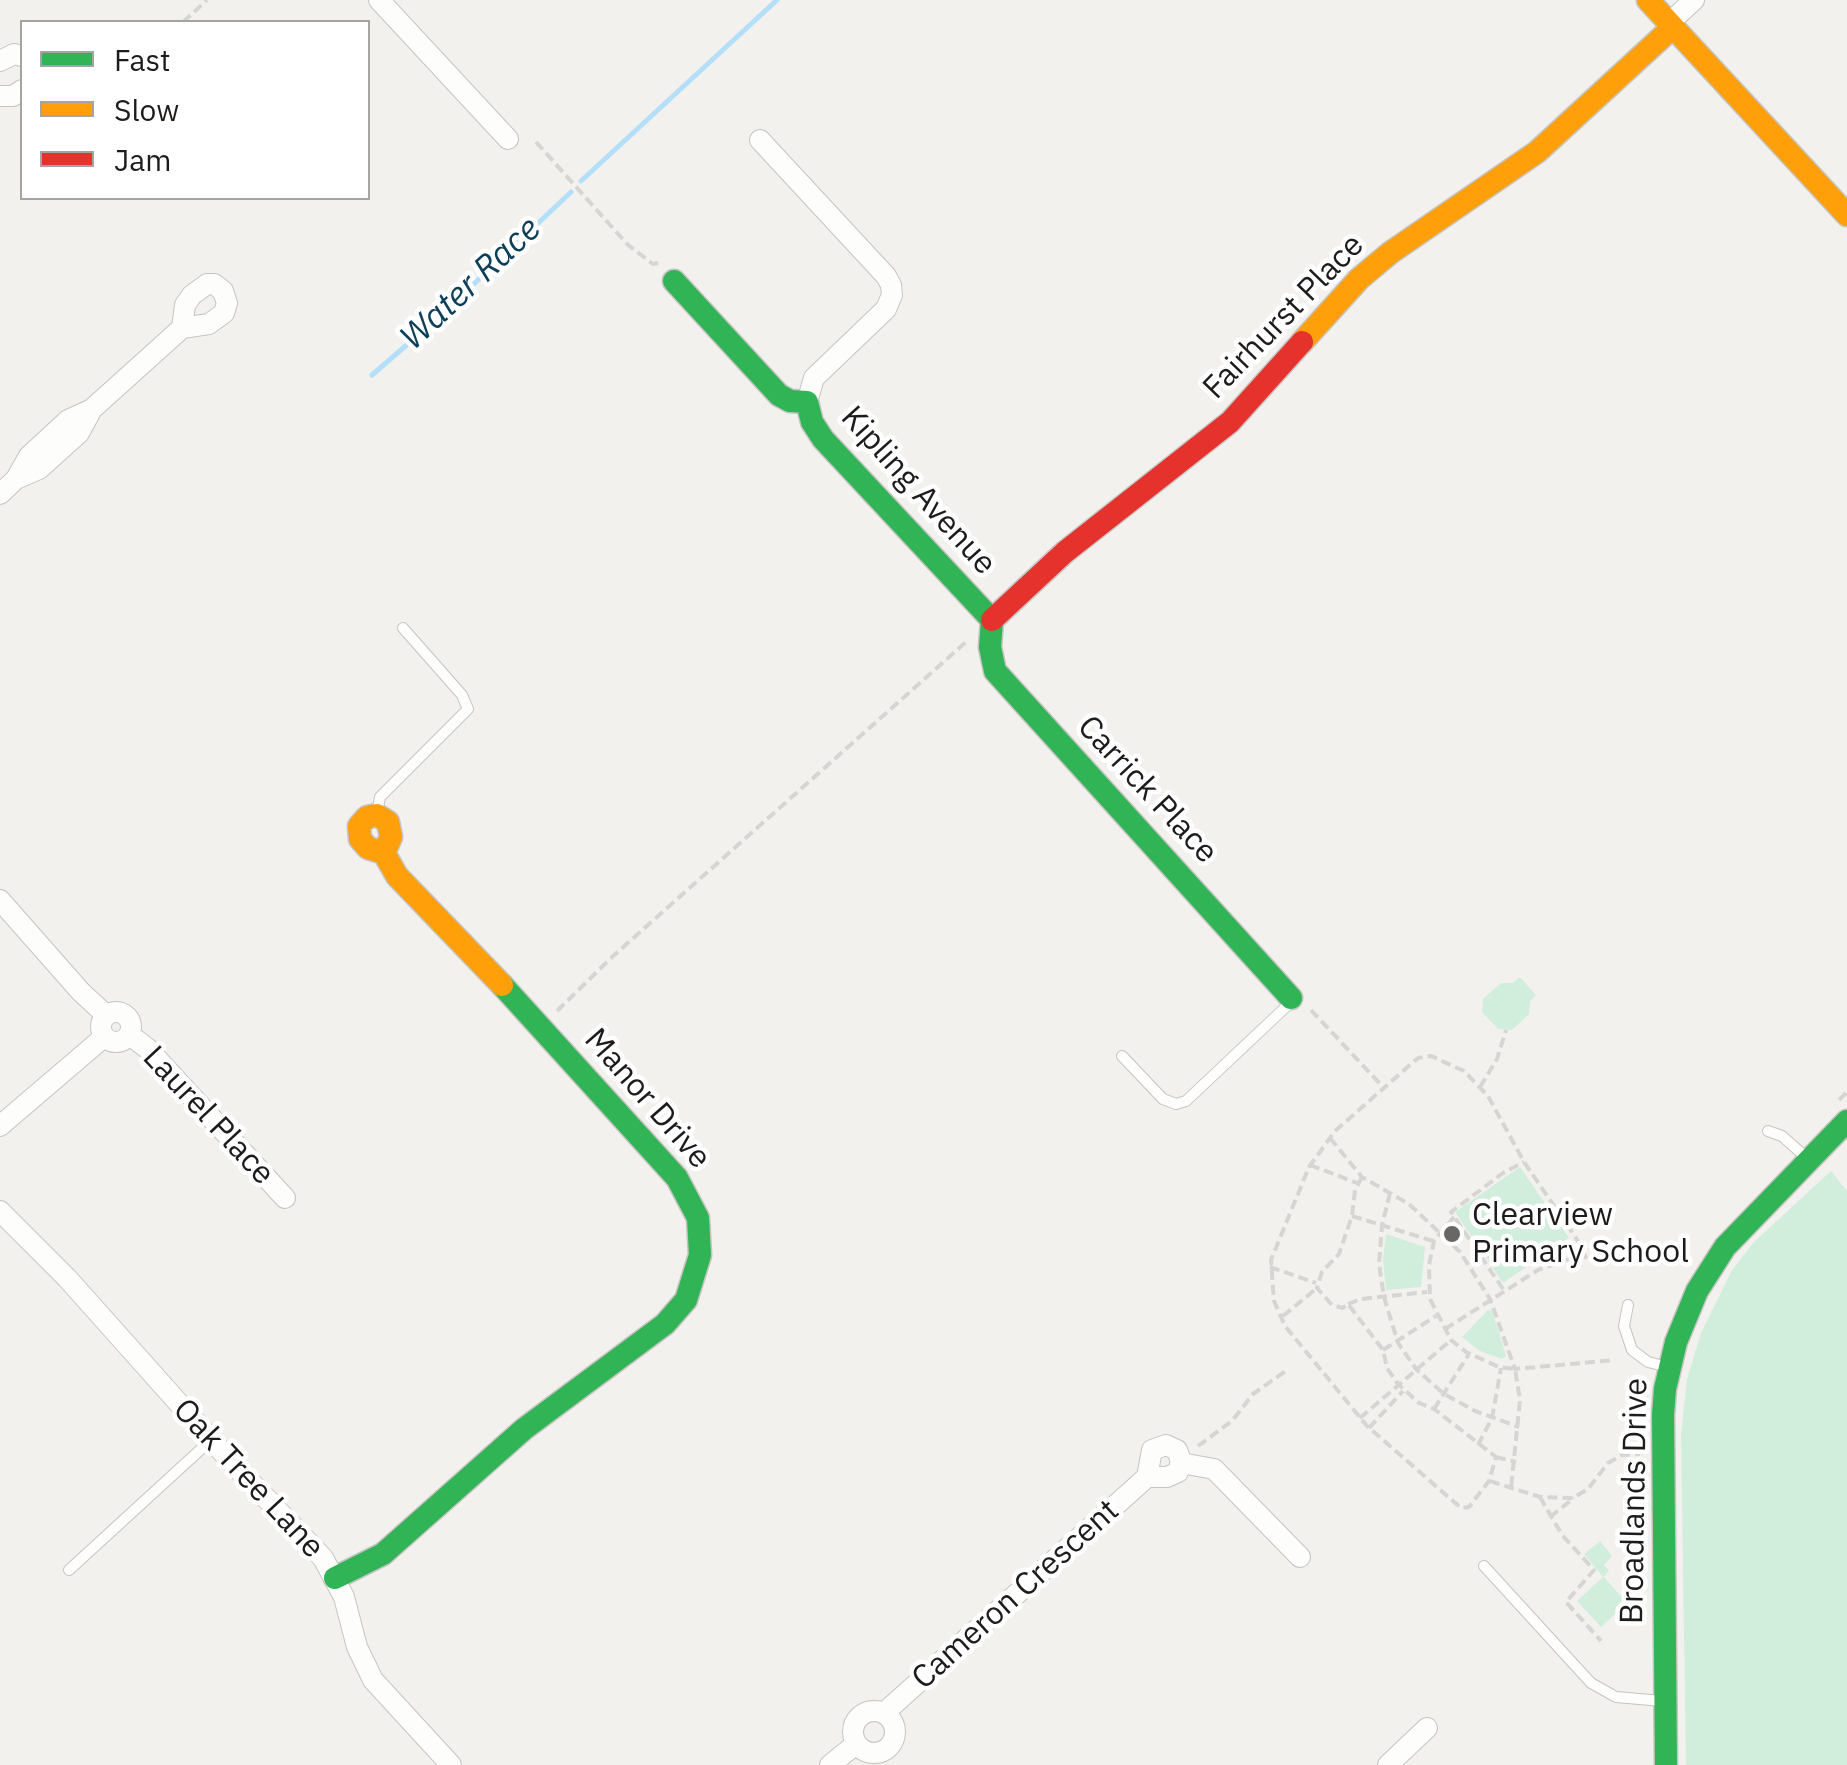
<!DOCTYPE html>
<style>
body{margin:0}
#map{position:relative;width:1847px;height:1765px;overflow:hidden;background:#f3f1ee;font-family:"IBM Plex Sans",sans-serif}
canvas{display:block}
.legend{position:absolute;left:20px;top:20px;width:350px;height:180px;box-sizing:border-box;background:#fff;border:2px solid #a5a4a4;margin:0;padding:12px 18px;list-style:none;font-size:30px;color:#1e1c1b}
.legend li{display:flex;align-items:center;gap:20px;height:50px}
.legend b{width:50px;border:2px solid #a5a4a4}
</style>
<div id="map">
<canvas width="1847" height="1765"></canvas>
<ul class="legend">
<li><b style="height:12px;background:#30b455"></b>Fast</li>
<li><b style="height:12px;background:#ff9f0a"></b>Slow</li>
<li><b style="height:12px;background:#e5322d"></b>Jam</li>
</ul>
</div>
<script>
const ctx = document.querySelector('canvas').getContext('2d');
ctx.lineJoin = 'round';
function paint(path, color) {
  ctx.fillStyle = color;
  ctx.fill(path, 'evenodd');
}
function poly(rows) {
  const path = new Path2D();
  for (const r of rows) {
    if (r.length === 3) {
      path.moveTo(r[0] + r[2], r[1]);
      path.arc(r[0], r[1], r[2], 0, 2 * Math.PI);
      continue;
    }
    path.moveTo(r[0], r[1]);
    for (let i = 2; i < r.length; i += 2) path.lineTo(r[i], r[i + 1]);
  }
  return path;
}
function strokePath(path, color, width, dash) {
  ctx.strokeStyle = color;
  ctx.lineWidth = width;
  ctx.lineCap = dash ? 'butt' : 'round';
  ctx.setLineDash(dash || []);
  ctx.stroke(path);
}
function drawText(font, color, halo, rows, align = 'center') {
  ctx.font = font + ' "IBM Plex Sans",sans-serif';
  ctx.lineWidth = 9;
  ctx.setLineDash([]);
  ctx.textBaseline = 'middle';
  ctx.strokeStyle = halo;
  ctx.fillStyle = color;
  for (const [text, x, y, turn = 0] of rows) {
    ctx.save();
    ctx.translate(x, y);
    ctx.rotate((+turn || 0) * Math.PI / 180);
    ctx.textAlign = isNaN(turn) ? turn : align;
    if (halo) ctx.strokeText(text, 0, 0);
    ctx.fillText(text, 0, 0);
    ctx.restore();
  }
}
paint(poly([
 [1520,977,1536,995,1530,1001,1529,1014,1512,1030,1498,1029,1482,1012,1483,999,1501,983,1513,983],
 [1520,1167,1569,1238,1503,1283,1455,1212],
 [1831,1171,1847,1191,1847,1765,1686,1765,1681,1436,1687,1379,1701,1333,1732,1270,1754,1242],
 [1386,1234,1425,1247,1421,1287,1386,1290,1383,1260],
 [1488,1310,1492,1311,1502,1342,1506,1356,1502,1359,1480,1351,1462,1337],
 [1600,1541,1612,1556,1604,1565,1609,1570,1604,1577,1627,1603,1601,1627,1577,1601,1603,1577,1584,1554]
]), '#d1eddc');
strokePath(poly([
 [581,181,777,0],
 [372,375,439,317,571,192]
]), '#b4dff9', 5);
const lane = poly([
 [377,814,380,797,468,709,462,695,403,628],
 [1122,1056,1163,1099,1176,1104,1186,1101,1289,1004],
 [1768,1131,1782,1136,1808,1159],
 [1628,1305,1624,1326,1632,1350,1648,1362,1668,1367],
 [1484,1566,1591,1683,1616,1697,1662,1701],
 [69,1570,211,1440]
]);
const street = poly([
 [379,0,508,139],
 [1669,23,1694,0],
 [0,61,14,54,22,56],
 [0,96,13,96,22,90],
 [760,140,886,276,891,285,892,295,886,309,814,378,807,402],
 [16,479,39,469,79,433,92,409],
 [0,494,16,479,29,456,68,420,92,409,182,328,209,324,224,313,227,303,223,291,214,284,207,284,192,295,185,305,182,328],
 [0,900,81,992,106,1015],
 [116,1027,15],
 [130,1035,148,1049,285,1198],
 [0,1126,104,1037],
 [0,1211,67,1278,225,1455,323,1558,344,1597,357,1647,373,1680,451,1765],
 [1181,1463,1214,1469,1300,1557],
 [874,1732,21],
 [884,1713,1147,1477,1167,1477,1178,1472,1181,1461,1177,1450,1166,1445,1152,1450,1147,1477],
 [830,1765,856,1744],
 [1388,1765,1427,1728]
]);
const fast = poly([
 [674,281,779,395,790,401,807,402,812,422,823,439,992,620],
 [992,620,990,647,995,671,1291,998],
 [335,1578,383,1554,524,1429,665,1324,686,1300,700,1255,698,1218,677,1178,502,985],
 [1666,1765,1663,1415,1665,1389,1676,1342,1697,1291,1725,1247,1847,1121]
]);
const slow = poly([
 [1648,0,1847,215],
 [1302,342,1359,279,1390,253,1537,152,1673,27],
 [384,853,368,848,360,839,359,826,367,817,377,815,388,822,391,837,384,853,397,876,502,985]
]);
const jam = poly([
 [992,620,1065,552,1230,422,1302,342]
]);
strokePath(lane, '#c6c4c2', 12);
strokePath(street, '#c6c4c2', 22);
strokePath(fast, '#c6c4c2', 25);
strokePath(slow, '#c6c4c2', 25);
strokePath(jam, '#c6c4c2', 25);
strokePath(poly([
 [183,22,207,0],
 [536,142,628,245,653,264,658,263],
 [1311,1010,1383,1087],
 [557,1011,612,957,966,642],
 [1480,1087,1497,1059,1506,1030],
 [1839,1100,1847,1092],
 [1330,1138,1362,1177,1409,1204,1460,1252,1490,1299,1515,1369,1615,1360],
 [1310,1165,1357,1183],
 [1362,1177,1355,1190,1352,1216,1339,1254,1322,1272,1317,1288,1332,1305,1343,1308,1348,1304,1383,1350,1387,1368,1398,1384,1419,1403,1434,1409,1496,1457,1489,1481,1469,1507,1461,1508,1367,1426,1285,1326,1274,1301,1271,1260,1309,1167,1335,1131,1418,1058,1431,1056,1464,1071,1488,1096,1524,1162,1578,1241,1588,1262],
 [1390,1193,1382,1225,1379,1264,1384,1297,1398,1343,1416,1369,1444,1394,1475,1411,1519,1427],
 [1352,1216,1433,1241],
 [1454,1217,1434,1241,1429,1265,1430,1299,1451,1340,1466,1352,1499,1367,1515,1369,1520,1400,1511,1488],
 [1270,1267,1316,1283],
 [1503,1289,1451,1212,1503,1173,1524,1162],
 [1348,1304,1361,1299,1427,1292],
 [1283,1316,1317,1288],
 [1445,1329,1538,1270,1584,1254],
 [1383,1350,1436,1316],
 [1434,1409,1469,1354],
 [1360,1418,1451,1340],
 [1369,1428,1403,1391],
 [1478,1445,1492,1418,1501,1368],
 [1198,1446,1232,1421,1253,1394,1287,1370],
 [1496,1457,1516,1462],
 [1490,1481,1540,1497,1573,1498,1588,1489,1608,1463,1622,1455,1640,1454],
 [1540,1497,1562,1535,1594,1570,1566,1602,1601,1641],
 [1550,1517,1574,1498]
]), '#d5d5d4', 4, [10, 5]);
strokePath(lane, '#fdfdfc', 10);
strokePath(street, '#fdfdfc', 20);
strokePath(fast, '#30b455', 22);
strokePath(slow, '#ff9f0a', 22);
strokePath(jam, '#e5322d', 22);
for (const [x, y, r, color] of [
 [1452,1234,10,"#696765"]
]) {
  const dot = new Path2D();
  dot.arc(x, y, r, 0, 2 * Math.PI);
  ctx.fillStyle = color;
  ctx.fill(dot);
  strokePath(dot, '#fff', 4);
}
drawText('32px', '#1e1c1b', '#fff', [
 ["Fairhurst Place",1284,317,-46],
 ["Kipling Avenue",918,491,48],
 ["Carrick Place",1147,790,47],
 ["Manor Drive",647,1099,49],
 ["Laurel Place",208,1116,47],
 ["Oak Tree Lane",248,1479,47],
 ["Broadlands Drive",1635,1501,-89],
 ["Cameron Crescent",1016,1595,-42]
]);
drawText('32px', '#1e1c1b', '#fff', [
 ["Clearview",1472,1216],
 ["Primary School",1472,1253]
], 'left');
drawText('italic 35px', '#0d3f59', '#fff', [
 ["Water Race",471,284,-43]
]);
</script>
